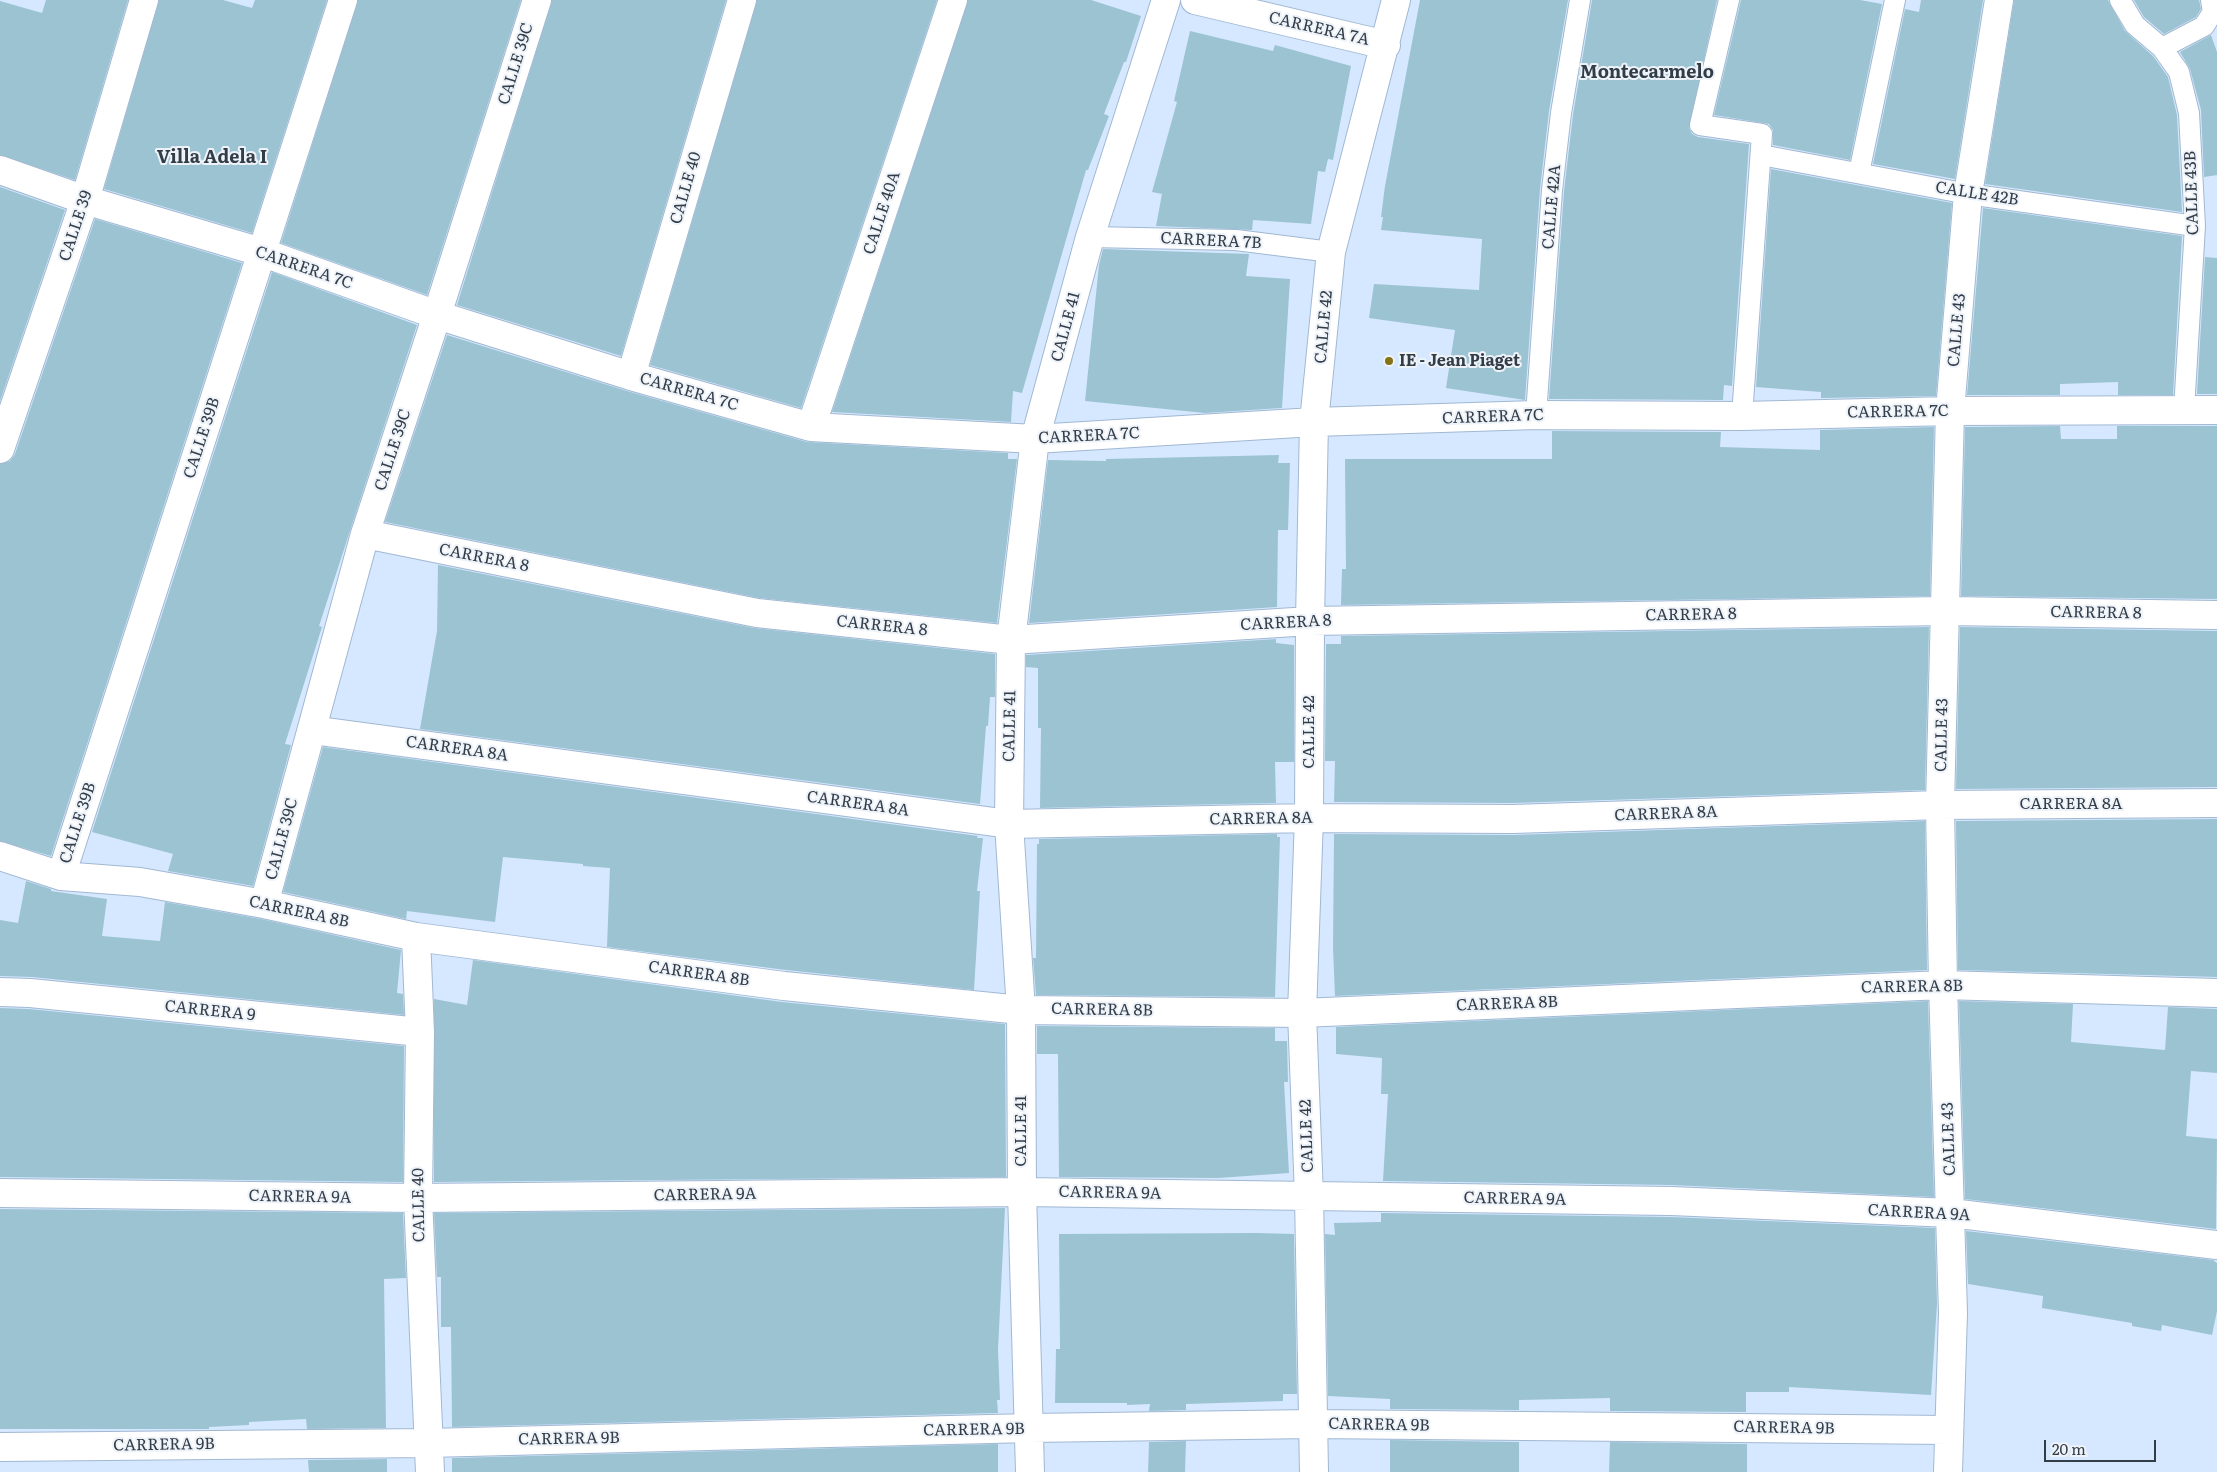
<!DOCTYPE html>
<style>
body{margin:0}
#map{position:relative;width:2217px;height:1472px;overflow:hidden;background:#d5e8ff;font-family:Literata,serif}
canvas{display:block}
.scale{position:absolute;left:2044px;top:1440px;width:112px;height:22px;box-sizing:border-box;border:2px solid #333d48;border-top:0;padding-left:6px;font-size:15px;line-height:18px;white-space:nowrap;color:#333d48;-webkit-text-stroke:4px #eef3f9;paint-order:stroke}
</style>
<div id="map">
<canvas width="2217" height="1472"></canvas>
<div class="scale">20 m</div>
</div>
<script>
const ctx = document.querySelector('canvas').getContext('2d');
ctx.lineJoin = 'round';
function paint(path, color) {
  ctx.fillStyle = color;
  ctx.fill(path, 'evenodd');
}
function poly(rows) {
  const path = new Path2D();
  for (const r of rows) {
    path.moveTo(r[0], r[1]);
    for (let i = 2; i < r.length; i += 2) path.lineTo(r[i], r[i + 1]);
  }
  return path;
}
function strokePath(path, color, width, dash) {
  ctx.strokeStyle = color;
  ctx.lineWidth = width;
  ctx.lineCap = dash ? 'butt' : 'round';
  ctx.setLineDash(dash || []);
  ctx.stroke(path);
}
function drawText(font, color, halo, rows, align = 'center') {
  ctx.font = font + ' Literata,serif';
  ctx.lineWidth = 4;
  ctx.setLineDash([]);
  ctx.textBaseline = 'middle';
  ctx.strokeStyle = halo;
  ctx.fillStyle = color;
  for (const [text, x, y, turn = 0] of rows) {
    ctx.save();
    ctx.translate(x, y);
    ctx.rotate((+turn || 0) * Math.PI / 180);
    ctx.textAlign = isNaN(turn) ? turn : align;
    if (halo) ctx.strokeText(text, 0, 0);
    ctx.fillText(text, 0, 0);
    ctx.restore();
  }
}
paint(poly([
 [46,0,128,0,75,180,0,155,0,1,42,13],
 [159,0,223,0,252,8,255,0,327,0,252,233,104,189],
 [358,0,521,0,427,295,281,243],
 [552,0,726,0,621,356,457,305],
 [757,0,937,0,801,408,650,365],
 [968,0,1091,0,1141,16,1126,62,1124,62,1104,114,1109,116,1088,170,1086,170,1022,393,1013,391,1011,422,832,412],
 [1420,0,1568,0,1549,111,1540,189,1525,400,1446,388,1455,330,1369,318,1374,284,1479,290,1482,239,1381,230,1383,217,1381,217,1385,186],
 [1592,0,1717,0,1689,128,1692,134,1698,137,1749,144,1732,386,1724,385,1723,400,1549,399,1564,191,1573,115],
 [1741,0,1860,0,1882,4,1850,160,1773,145,1773,130,1769,124,1714,115],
 [1921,0,1983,0,1955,179,1873,164,1905,9,1919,12],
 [2014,0,2108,0,2125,31,2153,56,2168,77,2177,115,2182,212,1985,184],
 [2134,0,2199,0,2201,9,2196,17,2164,34,2144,17],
 [1190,31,1273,51,1275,45,1351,66,1333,160,1328,159,1325,172,1318,171,1311,224,1253,220,1252,230,1156,226,1162,194,1152,192,1177,102,1174,101],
 [2211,35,2217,52,2217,175,2204,177,2201,110,2190,69,2180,52],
 [1771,169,1952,203,1936,396,1821,398,1821,392,1756,387],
 [0,187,65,210,0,401],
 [1983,208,2182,236,2173,395,2118,395,2118,382,2060,384,2060,395,1967,395],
 [95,219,242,263,51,856,0,841,0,464,10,461,15,454],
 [1103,249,1249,254,1246,276,1290,279,1282,408,1205,413,1085,401,1099,265],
 [2205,257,2217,258,2217,394,2197,394],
 [272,272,417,325,319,626,322,627,285,744,291,745,253,886,168,871,173,854,92,832],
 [447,335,627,391,807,442,1008,453,1008,459,1017,459,997,623,759,598,385,522],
 [2060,426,2061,439,2117,439,2117,426,2217,426,2217,599,1961,596,1965,427],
 [1934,427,1930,596,1341,605,1342,569,1346,569,1345,459,1552,459,1552,431,1721,432,1720,447,1820,450,1820,430],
 [1279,455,1278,463,1290,463,1288,530,1278,530,1277,607,1029,623,1048,460,1106,461,1106,459],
 [438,565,754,628,995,654,995,697,990,697,988,726,986,726,980,804,420,729,437,631],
 [1929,627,1925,790,1513,803,1334,802,1335,761,1325,761,1326,644,1341,644,1341,636],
 [1960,627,2217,631,2217,787,1956,789],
 [1276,639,1276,643,1294,645,1294,762,1275,762,1276,803,1040,808,1041,728,1038,728,1038,668,1026,667,1026,655],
 [323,747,978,836,977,838,983,838,977,891,980,891,974,990,786,970,607,947,610,868,583,866,583,864,503,857,495,922,407,911,406,919,283,892],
 [2217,819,2217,977,1958,970,1956,821],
 [1925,821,1927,970,1335,996,1333,948,1334,834,1513,835],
 [1277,834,1277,837,1280,837,1275,997,1036,995,1033,958,1036,958,1037,844,1039,844,1039,839],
 [26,881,51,889,51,891,107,899,102,936,160,941,165,902,261,919,401,950,397,993,403,994,404,1015,32,977,0,976,0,920,18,923],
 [473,960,782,1002,1005,1024,1006,1177,434,1182,434,999,467,1005],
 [1928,1001,1934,1197,1671,1185,1383,1181,1388,1094,1381,1094,1382,1058,1336,1054,1336,1027],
 [1959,1001,2073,1004,2071,1042,2165,1050,2168,1007,2217,1009,2217,1073,2191,1071,2186,1136,2217,1139,2216,1229,1965,1199],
 [0,1008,29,1009,404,1046,403,1182,0,1177],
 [1037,1026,1275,1028,1275,1041,1287,1041,1288,1082,1284,1082,1289,1173,1218,1178,1059,1177,1058,1054,1037,1054],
 [1005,1208,998,1349,1000,1400,997,1400,998,1413,452,1427,451,1327,441,1327,441,1277,437,1277,434,1213],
 [0,1209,403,1213,406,1278,384,1279,386,1428,307,1429,306,1419,249,1422,249,1425,209,1427,209,1429,0,1429],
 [1381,1213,1671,1217,1935,1228,1937,1304,1931,1395,1789,1387,1789,1392,1746,1392,1746,1412,1610,1411,1610,1398,1519,1400,1519,1410,1390,1409,1390,1399,1328,1396,1325,1234,1335,1235,1334,1223,1381,1222],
 [1966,1231,2213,1260,2217,1263,2217,1311,2212,1335,2162,1325,2161,1331,2132,1326,2132,1323,2042,1308,2043,1296,1968,1284],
 [1256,1233,1294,1234,1297,1394,1283,1394,1283,1401,1186,1404,1186,1410,1149,1411,1150,1404,1127,1405,1127,1403,1055,1403,1056,1349,1060,1349,1059,1234],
 [1390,1440,1519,1442,1519,1472,1390,1472],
 [1186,1441,1185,1472,1148,1472,1149,1442],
 [1610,1442,1747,1444,1747,1472,1609,1472],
 [998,1444,998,1472,452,1472,452,1458],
 [387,1459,387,1472,309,1472,308,1460]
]), '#9cc3d1');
const lane = poly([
 [1729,0,1700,125,1762,134,1742,416],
 [2120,0,2135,25,2162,48,2179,72,2189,113,2195,226,2184,410],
 [2162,48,2204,26,2213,12,2211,0],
 [1761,155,1968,194,2195,226],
 [1859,173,1895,0],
 [1090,237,1236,240,1331,252],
 [1536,415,1552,190,1561,113,1580,0]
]);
const street = poly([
 [1195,0,1386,45],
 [0,170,85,200,261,252,437,315,631,376,811,427,1035,439,1314,422,1536,415,1742,416,1950,411,2217,410],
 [631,376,742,0],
 [811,427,953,0],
 [0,449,85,200,144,0],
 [365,534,757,613,1011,640,1310,621,1945,611,2217,615],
 [312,730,1009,824,1309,818,1513,819,1940,805,2217,803],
 [0,856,61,876,140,882,264,904,416,937,784,986,1021,1010,1302,1013,1943,985,2217,993],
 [61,876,343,0],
 [264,904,365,534,437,315,537,0],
 [416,937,420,1032,418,1198,430,1472],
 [0,992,30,993,420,1032],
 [0,1193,418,1198,1022,1192,1671,1201,1951,1213,2217,1245],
 [0,1447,428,1443,1030,1428,1313,1424,1948,1430],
 [1030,1472,1022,1192,1021,1010,1009,824,1011,640,1035,439,1090,237,1166,0],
 [1314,1472,1309,1196,1302,1013,1309,818,1310,621,1314,422,1331,252,1396,0],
 [1948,1472,1953,1313,1943,985,1940,805,1950,411,1968,194,1999,0]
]);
strokePath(lane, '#a1b8d3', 22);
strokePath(street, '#a1b8d3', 30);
strokePath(lane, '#fff', 20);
strokePath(street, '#fff', 28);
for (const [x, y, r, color] of [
 [1389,361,5,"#857214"]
]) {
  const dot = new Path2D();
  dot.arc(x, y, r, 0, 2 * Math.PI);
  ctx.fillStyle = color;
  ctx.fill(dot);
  strokePath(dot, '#eef3f9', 2);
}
drawText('16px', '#333d48', '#eef3f9', [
 ["CARRERA 7A",1319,29,13],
 ["CALLE 39C",516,64,-73],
 ["CALLE 40",686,188,-74],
 ["CALLE 43B",2192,193,-92],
 ["CALLE 42B",1977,194,9],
 ["CALLE 42A",1552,207,-85],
 ["CALLE 40A",882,213,-72],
 ["CALLE 39",76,226,-72],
 ["CARRERA 7B",1211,241,3],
 ["CARRERA 7C",304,268,19],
 ["CALLE 41",1066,327,-75],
 ["CALLE 42",1324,327,-85],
 ["CALLE 43",1957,330,-85],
 ["CARRERA 7C",689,392,16],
 ["CARRERA 7C",1898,412,-1],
 ["CARRERA 7C",1493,417,-2],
 ["CARRERA 7C",1089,436,-3],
 ["CALLE 39B",202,438,-72],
 ["CALLE 39C",393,450,-72],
 ["CARRERA 8",484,558,11],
 ["CARRERA 8",2096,613,1],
 ["CARRERA 8",1691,615,-1],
 ["CARRERA 8",1286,623,-3],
 ["CARRERA 8",882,626,6],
 ["CALLE 41",1010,726,-89],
 ["CALLE 42",1309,732,-90],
 ["CALLE 43",1942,735,-89],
 ["CARRERA 8A",457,749,8],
 ["CARRERA 8A",858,804,8],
 ["CARRERA 8A",2071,804],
 ["CARRERA 8A",1666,814,-2],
 ["CARRERA 8A",1261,819,-1],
 ["CALLE 39B",78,823,-72],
 ["CALLE 39C",282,839,-75],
 ["CARRERA 8B",299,912,12],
 ["CARRERA 8B",699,974,8],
 ["CARRERA 8B",1912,987,-1],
 ["CARRERA 8B",1507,1004,-2],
 ["CARRERA 8B",1102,1010,1],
 ["CARRERA 9",210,1011,6],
 ["CALLE 41",1021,1131,-90],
 ["CALLE 42",1307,1136,-92],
 ["CALLE 43",1949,1139,-92],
 ["CARRERA 9A",1110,1193,1],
 ["CARRERA 9A",705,1195,-1],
 ["CARRERA 9A",300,1197,1],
 ["CARRERA 9A",1515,1199,1],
 ["CALLE 40",419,1205,-91],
 ["CARRERA 9A",1919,1213,3],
 ["CARRERA 9B",1379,1425,1],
 ["CARRERA 9B",1784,1428,1],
 ["CARRERA 9B",974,1430,-1],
 ["CARRERA 9B",569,1439,-1],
 ["CARRERA 9B",164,1445,-1]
]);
drawText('bold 16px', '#333d48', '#eef3f9', [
 ["IE - Jean Piaget",1399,361]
], 'left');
drawText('bold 18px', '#333d48', '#eef3f9', [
 ["Montecarmelo",1647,73],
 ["Villa Adela I",212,158]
]);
</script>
